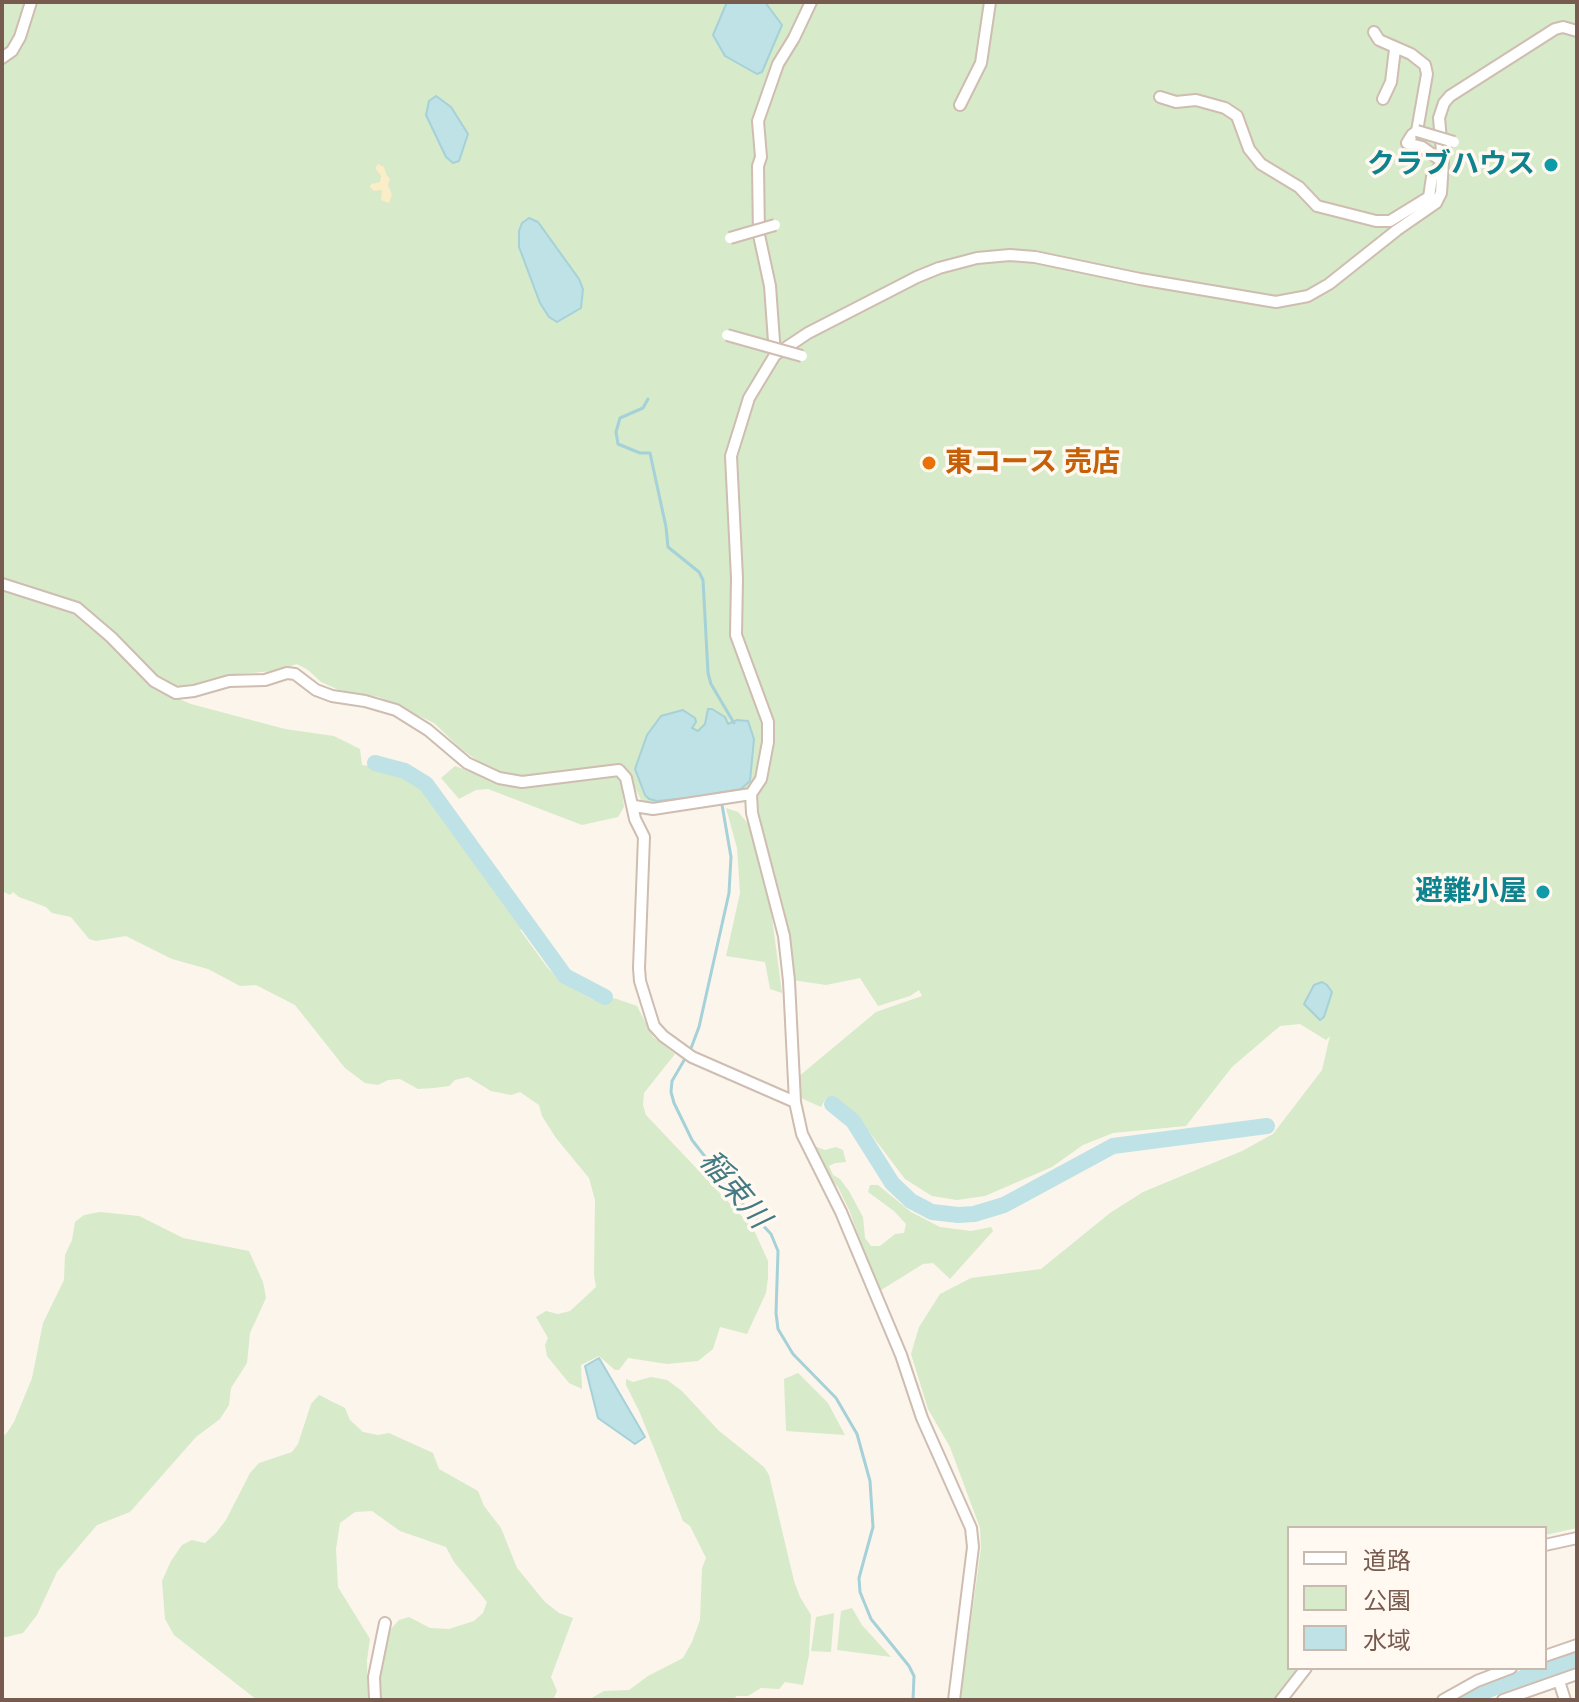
<!DOCTYPE html>
<meta charset="utf-8">
<style>
body{margin:0}
#map{position:relative;width:1579px;height:1702px;overflow:hidden;background:#fcf5eb;font-family:"PT Sans","Noto Sans JP",sans-serif}
canvas{display:block}
.frame{position:absolute;inset:0;border:4px solid #775b4e;pointer-events:none}
.legend{position:absolute;left:1287px;top:1526px;width:260px;height:144px;box-sizing:border-box;background:#fff9f1;border:2px solid #c9bab0;margin:0;padding:10px 14px;list-style:none;font-size:24px;color:#775b4e}
.legend li{display:flex;align-items:center;gap:16px;height:40px}
.legend b{width:40px;border:2px solid #c9bab0}
</style>
<div id="map">
<canvas width="1579" height="1702"></canvas>
<div class="frame"></div>
<ul class="legend">
<li><b style="height:10px;background:#fff"></b>道路</li>
<li><b style="height:22px;background:#d7eac9"></b>公園</li>
<li><b style="height:22px;background:#bfe2e6"></b>水域</li>
</ul>
</div>
<script>
const ctx = document.querySelector('canvas').getContext('2d');
ctx.lineJoin = 'round';
function paint(path, color) {
  ctx.fillStyle = color;
  ctx.fill(path, 'evenodd');
}
function poly(rows) {
  const path = new Path2D();
  for (const r of rows) {
    path.moveTo(r[0], r[1]);
    for (let i = 2; i < r.length; i += 2) path.lineTo(r[i], r[i + 1]);
  }
  return path;
}
function strokePath(path, color, width, dash) {
  ctx.strokeStyle = color;
  ctx.lineWidth = width;
  ctx.lineCap = dash ? 'butt' : 'round';
  ctx.setLineDash(dash || []);
  ctx.stroke(path);
}
function drawText(font, color, halo, rows, align = 'center') {
  ctx.font = font + ' "PT Sans","Noto Sans JP",sans-serif';
  ctx.lineWidth = 7;
  ctx.setLineDash([]);
  ctx.textBaseline = 'middle';
  ctx.strokeStyle = halo;
  ctx.fillStyle = color;
  for (const [text, x, y, turn = 0] of rows) {
    ctx.save();
    ctx.translate(x, y);
    ctx.rotate((+turn || 0) * Math.PI / 180);
    ctx.textAlign = isNaN(turn) ? turn : align;
    if (halo) ctx.strokeText(text, 0, 0);
    ctx.fillText(text, 0, 0);
    ctx.restore();
  }
}
paint(poly([
 [2,2,1577,2,1577,1528,1545,1535,1545,1528,1289,1528,1289,1668,1299,1668,1274,1700,960,1700,981,1548,980,1528,950,1447,928,1409,911,1354,919,1327,940,1294,971,1278,1041,1269,1110,1213,1143,1192,1242,1151,1273,1134,1322,1070,1330,1036,1326,1040,1300,1024,1280,1026,1232,1067,1186,1126,1113,1133,1083,1145,1052,1167,985,1196,957,1200,932,1196,905,1179,861,1121,842,1102,826,1098,821,1107,801,1098,798,1077,876,1012,922,996,919,990,910,996,878,1006,860,978,826,985,792,980,755,812,757,796,744,791,644,806,623,764,522,776,498,772,482,764,460,748,434,723,379,697,339,690,321,682,308,670,297,664,274,671,227,675,191,688,173,687,163,683,92,615,2,581],
 [2,587,76,611,169,695,191,704,285,729,334,736,360,749,362,765,386,768,407,774,429,791,526,926,520,930,547,967,561,982,593,1000,607,1001,614,998,637,1006,653,1037,675,1054,644,1093,643,1105,646,1115,753,1228,768,1261,768,1278,766,1293,747,1334,720,1327,713,1349,698,1361,667,1364,628,1358,619,1370,615,1370,599,1356,581,1365,582,1389,569,1383,547,1356,545,1345,548,1338,536,1317,546,1311,558,1314,570,1311,596,1287,594,1275,595,1200,589,1178,556,1138,542,1116,539,1105,520,1092,511,1095,491,1091,468,1077,455,1080,449,1086,434,1088,418,1089,400,1079,388,1080,378,1085,365,1083,345,1068,295,1005,256,985,240,986,208,969,172,959,126,936,96,941,89,939,71,917,52,913,46,907,19,897,13,892,10,895,4,892,2,881,4,875,2,872],
 [455,766,499,782,615,773,621,781,624,807,618,817,582,825,488,789,476,790,459,799,441,778],
 [726,808,738,812,753,829,771,910,782,993,770,989,765,962,726,956,740,893,737,848],
 [814,1146,825,1150,836,1147,843,1150,846,1162,835,1163,829,1166,833,1175,840,1179,849,1191,863,1217,865,1238,871,1246,880,1246,895,1234,904,1233,906,1224,894,1211,868,1192,870,1185,878,1185,911,1212,940,1227,971,1231,991,1227,993,1231,950,1279,933,1263,923,1264,878,1292,858,1248,859,1238,850,1212,838,1187,828,1177,812,1152],
 [100,1212,139,1216,183,1238,249,1251,263,1282,266,1298,250,1333,247,1363,231,1388,229,1405,220,1419,196,1437,130,1512,97,1525,57,1572,37,1615,23,1633,2,1638,2,1436,6,1434,14,1422,32,1378,43,1323,64,1280,65,1255,72,1240,75,1222,84,1215],
 [798,1373,828,1403,845,1435,786,1431,784,1379],
 [651,1377,667,1380,682,1391,718,1430,764,1467,769,1475,794,1581,800,1597,811,1615,809,1655,803,1685,785,1682,779,1689,761,1688,748,1696,737,1696,732,1700,588,1700,604,1691,629,1690,648,1676,683,1658,692,1642,700,1620,702,1568,706,1558,690,1526,683,1521,640,1413,626,1385,626,1379,633,1382],
 [319,1395,345,1408,350,1420,363,1432,378,1435,389,1433,433,1453,439,1469,478,1491,484,1506,501,1528,517,1568,545,1602,559,1613,573,1618,551,1677,557,1691,553,1700,379,1700,378,1681,389,1631,399,1620,409,1617,430,1628,449,1629,474,1621,483,1613,487,1602,454,1562,446,1547,400,1531,372,1511,355,1512,340,1523,336,1549,338,1587,370,1639,367,1660,368,1700,257,1700,174,1635,165,1619,162,1581,171,1561,182,1545,192,1540,205,1543,216,1533,226,1520,250,1473,259,1463,292,1452,298,1444,311,1404],
 [852,1608,862,1625,891,1657,837,1650,841,1611],
 [834,1613,831,1652,811,1651,816,1617]
]), '#d7eac9');
paint(poly([
 [378,164,384,167,386,174,390,179,388,185,392,195,389,203,381,200,382,190,374,191,370,187,371,184,380,182,381,176,375,168]
]), '#faedc7');
const water = poly([
 [727,2,765,2,782,25,762,72,757,74,725,56,713,35,727,2],
 [436,96,451,107,468,134,459,161,453,163,446,157,426,115,429,101,436,96],
 [529,218,538,222,579,279,583,289,581,308,557,322,549,317,540,303,519,247,519,231,522,223,529,218],
 [708,709,712,709,725,717,728,724,737,720,748,721,754,739,750,781,741,789,696,797,657,801,649,799,645,795,635,769,647,735,661,716,683,710,695,718,696,722,692,728,698,731,705,724,708,709],
 [1322,982,1327,985,1332,992,1324,1017,1320,1020,1304,1004,1314,985,1322,982],
 [599,1358,645,1437,635,1444,598,1418,585,1366,599,1358]
]);
paint(water, '#bfe2e6');
strokePath(water, '#a5d1d8', 2);
strokePath(poly([
 [648,399,643,408,620,418,616,432,618,444,640,453,650,453,666,527,668,547,699,572,703,580,708,673,711,684,734,723],
 [690,1051,699,1027,729,893,731,857,720,793],
 [686,1057,672,1081,671,1092,674,1103,692,1140,738,1199,771,1234,778,1251,776,1313,778,1329,793,1354,836,1398,857,1434,870,1481,873,1527,859,1578,860,1592,871,1619,909,1666,914,1676,913,1700]
]), '#a5d1d8', 3);
strokePath(poly([
 [375,763,405,771,426,784,565,976,605,997],
 [832,1104,853,1121,892,1183,911,1201,932,1212,958,1215,974,1214,1004,1205,1113,1146,1267,1126],
 [1464,1700,1498,1686,1577,1660]
]), '#bfe2e6', 16);
const minor = poly([
 [2,58,12,51,20,37,31,2],
 [1160,97,1176,102,1196,100,1225,108,1237,116,1249,149,1261,164,1299,187,1317,206,1376,221,1390,221,1429,197,1432,177,1443,162,1422,147,1407,143,1412,135,1417,131,1427,74,1425,65,1411,54,1379,40,1374,32],
 [1383,99,1391,82,1395,49],
 [960,105,981,63,990,2],
 [775,355,770,286,759,235,758,166,761,157,758,121,778,64,794,38,811,2],
 [2,584,77,608,111,637,154,681,176,693,194,691,229,681,265,680,287,673,295,674,316,690,332,696,365,701,396,710,428,730,467,763,499,778,522,782,619,770,626,778,635,819,644,837,639,968,640,981,654,1026,663,1036,692,1057,795,1102],
 [634,806,653,809,751,794],
 [1545,1545,1577,1538],
 [1545,1656,1577,1645],
 [1559,1681,1565,1700],
 [375,1700,374,1677,385,1623],
 [954,1700,973,1547,971,1528,922,1418,901,1355,841,1212,802,1134,795,1102,789,981,784,936,752,813,751,794,761,779,768,742,768,722,736,635,737,578,731,456,749,398,775,355,808,333,917,277,939,268,977,258,1010,255,1035,257,1140,279,1276,302,1308,296,1329,284,1397,230,1436,203,1441,193,1443,162,1439,118,1444,103,1450,96,1555,29,1563,27,1577,31],
 [1281,1700,1306,1668],
 [1443,1700,1477,1681,1511,1668],
 [1503,1700,1577,1674]
]);
strokePath(minor, '#cebdb0', 14);
strokePath(minor, '#fff', 10);
const minorBridge = poly([
 [1417,131,1454,142],
 [730,238,775,225],
 [727,335,802,356]
]);
strokePath(minorBridge, '#cebdb0', 14, []);
strokePath(minorBridge, '#fff', 10);
for (const [x, y, r, color] of [
 [1551,165,8,"#0f9aa8"],
 [929,463,8,"#e8710a"],
 [1543,892,8,"#0f9aa8"]
]) {
  const dot = new Path2D();
  dot.arc(x, y, r, 0, 2 * Math.PI);
  ctx.fillStyle = color;
  ctx.fill(dot);
  strokePath(dot, '#fff9f1', 3);
}
drawText('bold 28px', '#0d838f', '#fff9f1', [
 ["クラブハウス",1535,165],
 ["避難小屋",1527,892]
], 'right');
drawText('bold 28px', '#c56008', '#fff9f1', [
 ["東コース 売店",945,463]
], 'left');
drawText('italic 30px', '#447a83', '#fff9f1', [
 ["稲束川",734,1190,50]
]);
</script>
